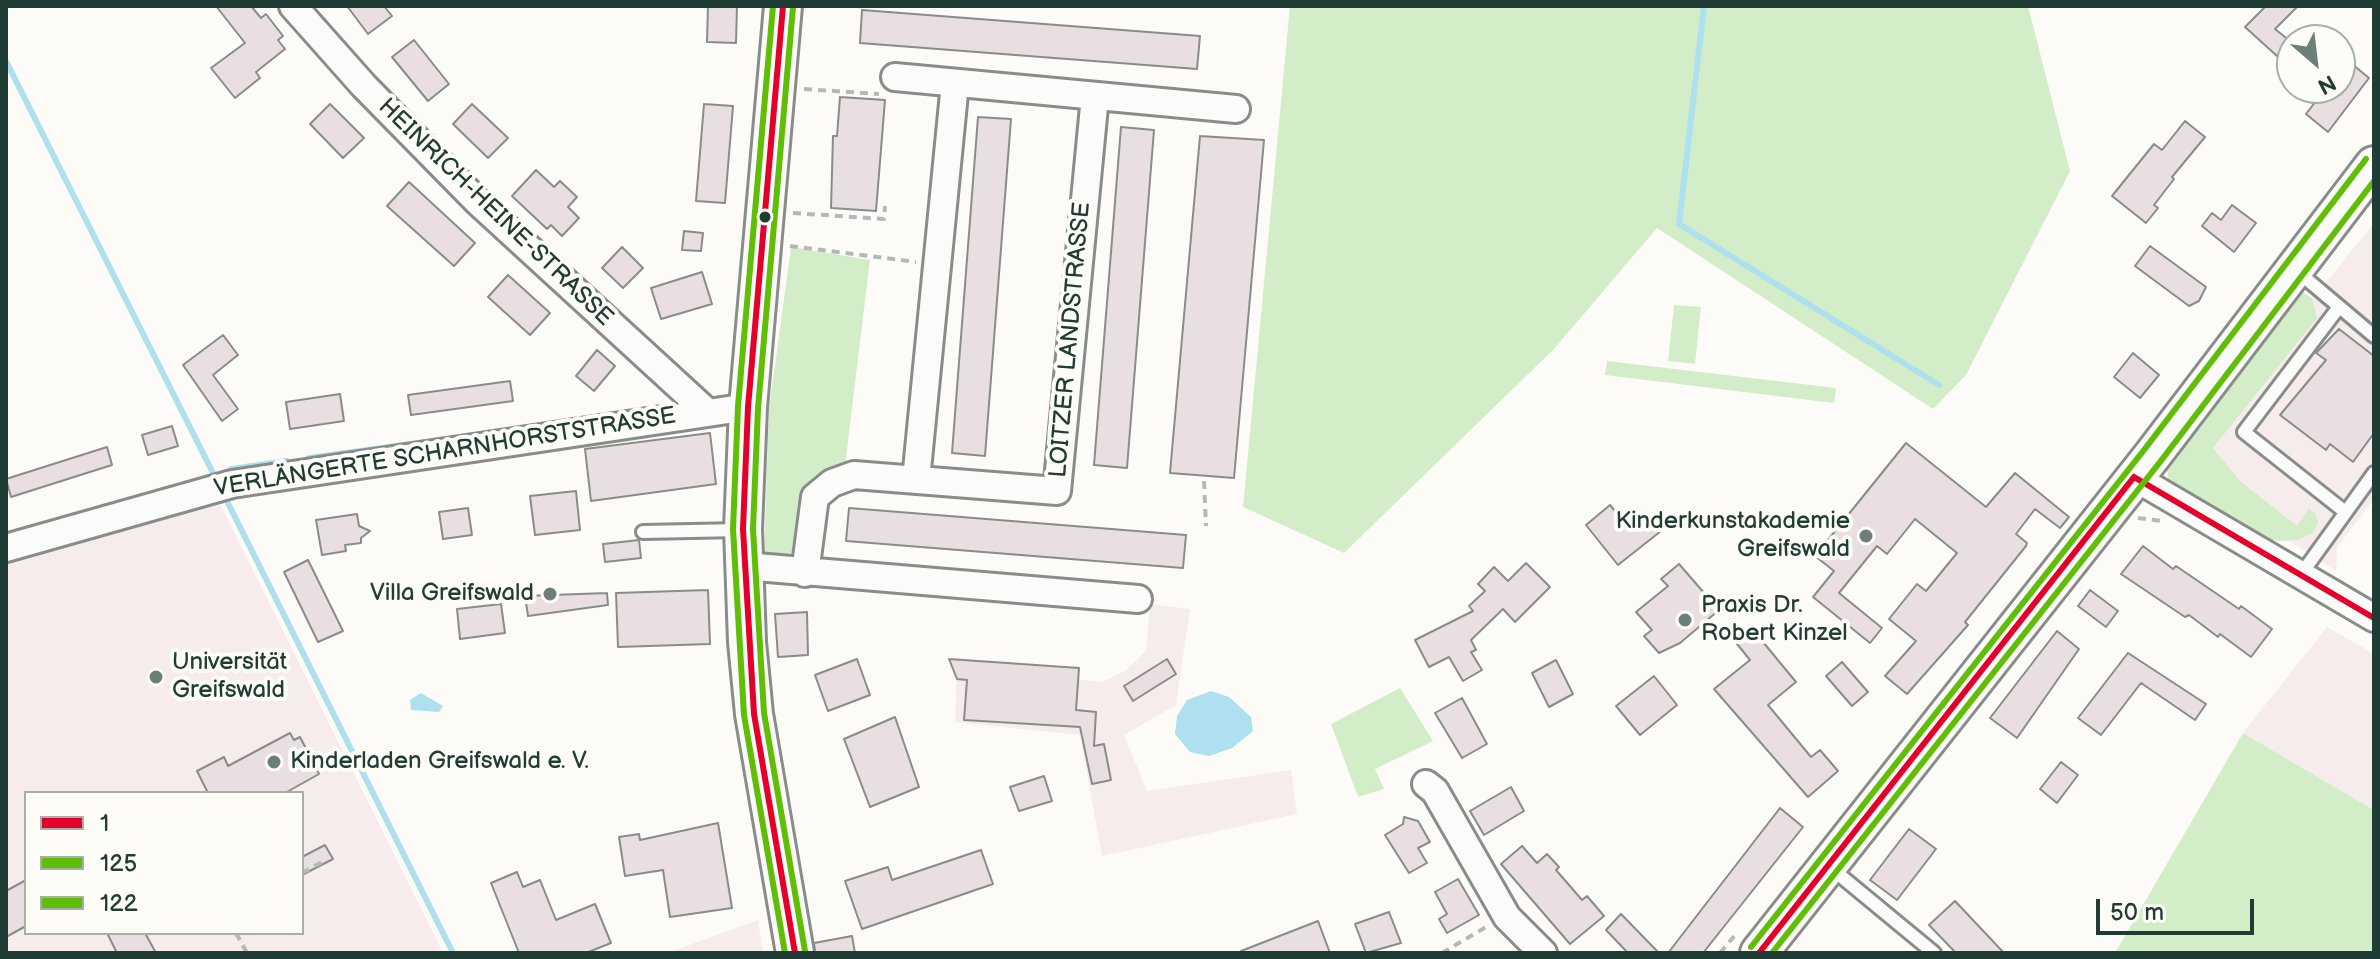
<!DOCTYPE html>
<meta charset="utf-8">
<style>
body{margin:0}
#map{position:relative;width:2380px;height:959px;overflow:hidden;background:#fcfbf8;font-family:"Balsamiq Sans",sans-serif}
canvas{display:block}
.frame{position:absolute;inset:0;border:8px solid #1f3d34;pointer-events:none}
.legend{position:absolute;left:24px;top:791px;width:280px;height:144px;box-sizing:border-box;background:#fdfcf7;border:2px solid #a4b0a9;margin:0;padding:10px 14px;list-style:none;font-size:24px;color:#1f3d34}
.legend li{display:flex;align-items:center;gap:16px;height:40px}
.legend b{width:40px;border:2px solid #a4b0a9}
.north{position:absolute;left:2276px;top:24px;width:80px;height:80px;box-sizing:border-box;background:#fdfcf7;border:2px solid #a4b0a9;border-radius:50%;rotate:152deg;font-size:22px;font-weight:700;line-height:32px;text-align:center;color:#1f3d34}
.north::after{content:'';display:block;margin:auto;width:28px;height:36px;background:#6c8079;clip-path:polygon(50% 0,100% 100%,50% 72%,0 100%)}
.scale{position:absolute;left:2096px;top:899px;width:158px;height:36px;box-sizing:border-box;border:4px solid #1f3d34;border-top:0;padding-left:10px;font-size:24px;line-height:28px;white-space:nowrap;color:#1f3d34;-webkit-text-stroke:6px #fdfcf7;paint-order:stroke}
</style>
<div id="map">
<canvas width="2380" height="959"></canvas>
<div class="frame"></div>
<ul class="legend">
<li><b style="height:10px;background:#e4002b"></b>1</li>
<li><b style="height:10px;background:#5fbe05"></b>125</li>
<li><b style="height:10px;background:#5fbe05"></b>122</li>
</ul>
<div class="north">N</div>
<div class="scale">50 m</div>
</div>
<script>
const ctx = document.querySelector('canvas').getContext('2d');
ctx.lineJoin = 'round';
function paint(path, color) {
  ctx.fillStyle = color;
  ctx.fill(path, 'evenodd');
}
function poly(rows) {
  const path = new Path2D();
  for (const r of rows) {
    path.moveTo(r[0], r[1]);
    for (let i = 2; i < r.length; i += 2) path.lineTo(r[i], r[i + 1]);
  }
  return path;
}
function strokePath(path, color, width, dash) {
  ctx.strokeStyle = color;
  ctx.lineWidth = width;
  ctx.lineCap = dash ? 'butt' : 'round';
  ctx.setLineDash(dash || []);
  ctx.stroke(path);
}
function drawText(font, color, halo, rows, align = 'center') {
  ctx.font = font + ' "Balsamiq Sans",sans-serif';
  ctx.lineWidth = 8;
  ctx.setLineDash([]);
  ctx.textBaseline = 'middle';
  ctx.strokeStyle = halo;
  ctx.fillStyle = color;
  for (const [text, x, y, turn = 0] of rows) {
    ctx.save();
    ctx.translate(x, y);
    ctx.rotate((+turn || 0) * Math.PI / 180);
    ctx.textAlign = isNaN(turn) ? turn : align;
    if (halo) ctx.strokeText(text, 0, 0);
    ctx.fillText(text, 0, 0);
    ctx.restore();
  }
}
paint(poly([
 [2374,223,2374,499,2337,547,2336,571,2176,468],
 [218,500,443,953,6,953,6,561],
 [26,793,302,793,302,933,26,933],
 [1150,604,1190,609,1176,705,1124,735,1147,791,1291,770,1297,814,1102,856,1080,735,955,722,957,666,1102,682,1125,671,1146,651],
 [2327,627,2374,654,2374,810,2243,733],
 [758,920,763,953,667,953]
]), '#f6ecec');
paint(poly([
 [1290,6,2028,6,2070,171,1966,375,1933,409,1657,228,1554,349,1344,553,1243,507],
 [791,247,870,260,844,474,798,546,790,554,764,558,769,409],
 [2297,289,2312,298,2317,318,2213,448,2240,481,2297,526,2309,508,2315,513,2318,522,2314,532,2298,540,2282,541,2261,539,2169,485,2167,469],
 [1674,305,1701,307,1695,364,1668,361],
 [1607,361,1836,388,1834,403,1605,375],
 [1400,688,1433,741,1375,769,1384,789,1358,797,1331,724],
 [2243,733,2374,810,2374,953,2115,953]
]), '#d3edc9');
paint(poly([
 [1211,691,1229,697,1251,717,1253,731,1232,748,1209,756,1190,752,1175,734,1177,716,1187,700],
 [421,693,443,706,439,712,411,710,410,700]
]), '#aee0f0');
strokePath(poly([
 [1704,6,1679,224,1939,385],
 [6,61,213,473],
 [309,458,448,439],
 [231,469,287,461],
 [228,503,453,953]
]), '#aee0f0', 6);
const building = poly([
 [216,6,251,6,261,18,266,14,283,36,278,40,285,49,256,72,260,78,235,98,211,68,245,43,216,6],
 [347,6,384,6,392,16,368,34,347,6],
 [708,6,737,6,736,43,707,42,708,6],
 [2266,6,2298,6,2275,29,2290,41,2277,56,2245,27,2266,6],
 [862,10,1200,36,1197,69,860,43,862,10],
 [414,40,449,84,428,101,392,57,414,40],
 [2352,64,2369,78,2328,132,2306,114,2326,88,2340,88,2340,78,2352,64],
 [840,97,885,100,876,211,831,208,833,136,837,136,840,97],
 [330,104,364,138,343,158,310,124,330,104],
 [472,104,508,138,488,158,453,124,472,104],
 [704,104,733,106,725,203,696,201,704,104],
 [978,117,1011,119,985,456,952,453,978,117],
 [2185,121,2205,137,2172,177,2174,179,2154,205,2158,208,2146,223,2112,196,2154,144,2162,150,2185,121],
 [1121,127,1154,130,1127,468,1094,465,1121,127],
 [1200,136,1264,140,1234,478,1170,473,1200,136],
 [536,170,554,187,560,181,577,197,568,207,579,218,562,236,551,225,547,229,512,196,536,170],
 [409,182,475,243,454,266,387,206,409,182],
 [2232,205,2256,223,2234,252,2202,226,2212,213,2221,220,2232,205],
 [684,231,703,233,701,251,682,250,684,231],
 [2150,246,2206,287,2199,301,2189,306,2135,266,2150,246],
 [622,247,643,268,623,288,602,268,622,247],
 [702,272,712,304,661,319,651,288,702,272],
 [508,275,550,313,530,335,488,297,508,275],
 [2339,329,2374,356,2374,433,2353,462,2330,444,2326,450,2280,415,2326,360,2316,353,2339,329],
 [223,335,238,355,213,375,238,409,222,421,183,365,223,335],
 [597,350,615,366,594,391,576,376,597,350],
 [2133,353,2159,375,2140,398,2114,377,2133,353],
 [510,381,513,401,411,415,408,395,510,381],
 [340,394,344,421,290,429,286,402,340,394],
 [172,426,178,446,148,455,142,435,172,426],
 [710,433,716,484,591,501,585,449,710,433],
 [1906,443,1986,507,2015,473,2069,517,2060,528,2035,509,2016,534,2027,543,2026,546,1965,622,1968,625,1907,694,1885,676,1916,641,1889,619,1917,584,1926,591,1957,553,1915,519,1887,554,1877,546,1839,593,1882,628,1870,643,1813,597,1834,571,1815,556,1906,443],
 [107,447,112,465,11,497,6,479,107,447],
 [576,491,580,530,535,535,530,496,576,491],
 [1610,505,1627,526,1646,512,1661,531,1618,565,1586,525,1610,505],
 [468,508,472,535,443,539,439,512,468,508],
 [849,508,1186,535,1183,568,846,541,849,508],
 [357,514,359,526,370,531,361,538,361,543,345,545,346,551,322,555,316,520,357,514],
 [639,540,641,558,605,562,603,544,639,540],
 [2143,546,2173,569,2176,566,2239,609,2241,606,2272,629,2251,657,2220,634,2218,637,2189,615,2185,617,2121,574,2143,546],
 [308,560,343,631,318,642,284,572,308,560],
 [1526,563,1550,587,1515,622,1503,609,1471,640,1476,650,1471,652,1482,670,1463,681,1449,657,1429,667,1415,640,1473,611,1469,606,1485,591,1478,584,1494,567,1508,581,1526,563],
 [1679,564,1719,610,1680,643,1659,653,1644,636,1652,630,1636,612,1668,586,1661,579,1679,564],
 [708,590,710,644,618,647,616,593,708,590],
 [2090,590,2118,611,2106,627,2078,606,2090,590],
 [607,593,608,605,528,616,525,596,607,593],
 [501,604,505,633,460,639,457,609,501,604],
 [807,612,808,655,778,657,775,614,807,612],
 [1749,625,1796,682,1768,705,1811,757,1820,750,1838,771,1808,797,1714,689,1750,660,1733,639,1749,625],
 [2057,631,2079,649,2017,738,1990,718,2057,631],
 [2128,653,2206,704,2195,720,2141,683,2101,735,2078,718,2128,653],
 [857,659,870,695,828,711,815,675,857,659],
 [949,659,1079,668,1076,710,1096,712,1094,746,1104,744,1111,780,1092,784,1080,727,964,720,967,680,957,679,949,659],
 [1167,659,1176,674,1133,701,1124,686,1167,659],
 [1556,660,1573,694,1549,707,1532,673,1556,660],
 [1842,662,1868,692,1852,706,1826,676,1842,662],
 [1654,676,1677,705,1640,735,1616,706,1654,676],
 [1462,698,1487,744,1462,758,1435,713,1462,698],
 [895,717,919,787,870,807,844,739,895,717],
 [290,733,294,740,300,737,319,774,285,793,208,793,197,771,224,757,228,766,290,733],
 [2061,762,2078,775,2057,803,2040,789,2061,762],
 [1044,776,1052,801,1019,811,1010,787,1044,776],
 [1511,787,1524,811,1484,835,1470,811,1511,787],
 [1780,808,1803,827,1703,953,1668,953,1780,808],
 [1404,817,1418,821,1430,842,1418,848,1427,863,1409,873,1385,835,1403,824,1404,817],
 [718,823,732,908,670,917,663,870,625,876,619,837,639,834,640,840,718,823],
 [1909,829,1936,849,1897,900,1870,880,1909,829],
 [325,845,333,859,302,875,302,857,325,845],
 [1522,846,1537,863,1547,854,1559,867,1556,870,1582,900,1587,896,1604,916,1570,944,1501,864,1522,846],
 [981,850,993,884,862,929,845,881,888,867,892,880,981,850],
 [517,872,523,887,540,880,556,920,595,904,611,943,586,953,519,953,491,883,517,872],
 [1458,879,1479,915,1447,933,1439,919,1447,914,1435,892,1458,879],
 [26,880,26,926,6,937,6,891,26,880],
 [1955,901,2004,953,1956,953,1929,925,1955,901],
 [1389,912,1401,943,1366,953,1355,924,1389,912],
 [1621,914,1659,953,1628,953,1606,930,1621,914],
 [1318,921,1330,953,1241,953,1241,951,1318,921],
 [107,933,145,933,156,953,117,953,107,933],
 [852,936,855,953,815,953,814,943,852,936]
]);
paint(building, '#e9dee1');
strokePath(building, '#888d8a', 2);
const lane = poly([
 [2297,271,2374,336],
 [2339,307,2244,432,2344,511],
 [643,532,740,530],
 [2302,573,2374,473],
 [1831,868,1934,953]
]);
const street = poly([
 [293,6,364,86,478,202,706,411],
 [895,77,1236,109],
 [2134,477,2374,618],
 [916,480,955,83],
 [6,548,232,484,748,407],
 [744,566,1138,599],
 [805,573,815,497,832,483,854,475,1057,491,1095,96],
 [1426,784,1435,791,1507,917,1543,953]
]);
const secondary = poly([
 [783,6,748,407,743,529,747,642,754,714,795,953],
 [1759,953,2152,456,2374,165]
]);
strokePath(lane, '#888d8a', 18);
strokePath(street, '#888d8a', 32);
strokePath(secondary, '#888d8a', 42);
strokePath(poly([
 [804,89,879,94],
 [793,213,884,219,885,206],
 [790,246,916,262],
 [1204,481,1206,526],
 [2138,518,2161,521],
 [302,873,326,860],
 [236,933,247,953],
 [1442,953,1486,927],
 [1720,953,1736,934]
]), '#b5b8b6', 4, [8, 6]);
strokePath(lane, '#fbfbf9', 12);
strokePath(street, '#fbfbf9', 26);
strokePath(secondary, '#fbfbf9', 36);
strokePath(poly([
 [783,6,748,407,743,529,754,714,795,953],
 [2134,477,2374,618],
 [1759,953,2134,477]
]), '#e4002b', 6);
strokePath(poly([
 [773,6,738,406,733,529,744,715,785,953],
 [1772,953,2160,462,2374,181]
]), '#5fbe05', 6);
strokePath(poly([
 [793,7,758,408,753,529,764,713,805,951],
 [1751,947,2144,450,2366,159]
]), '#5fbe05', 6);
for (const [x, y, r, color] of [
 [765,217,7,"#1f3d34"],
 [1866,536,8,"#6c8079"],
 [550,594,8,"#6c8079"],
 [1685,620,8,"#6c8079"],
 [156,677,8,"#6c8079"],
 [274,762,8,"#6c8079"]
]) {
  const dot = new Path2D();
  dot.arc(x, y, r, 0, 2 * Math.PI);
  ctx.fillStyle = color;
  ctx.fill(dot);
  strokePath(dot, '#fdfcf7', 3);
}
drawText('24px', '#1f3d34', '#fdfcf7', [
 ["HEINRICH-HEINE-STRASSE",495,213,44],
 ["LOITZER LANDSTRASSE",1071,340,-85],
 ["VERLÄNGERTE SCHARNHORSTSTRASSE",445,453,-9]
]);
drawText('24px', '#1f3d34', '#fdfcf7', [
 ["Kinderkunstakademie",1850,522,"right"],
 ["Greifswald",1850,550,"right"],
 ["Villa Greifswald",534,594,"right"],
 ["Praxis Dr.",1701,606],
 ["Robert Kinzel",1701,634],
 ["Universität",172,663],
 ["Greifswald",172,691],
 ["Kinderladen Greifswald e. V.",290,762]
], 'left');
</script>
